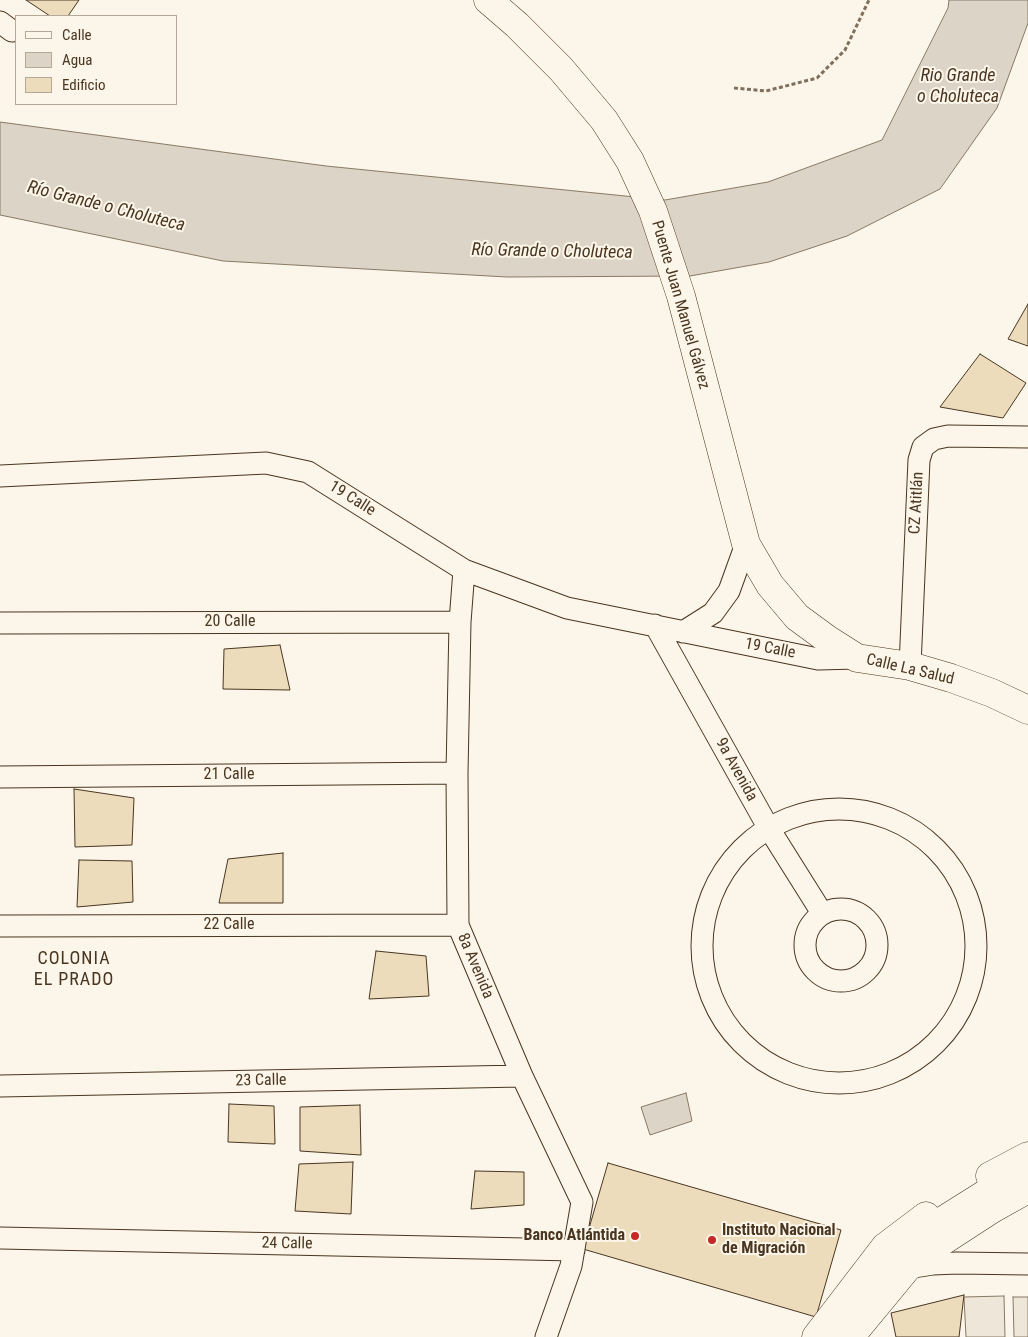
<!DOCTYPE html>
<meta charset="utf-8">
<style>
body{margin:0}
#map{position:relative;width:1028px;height:1337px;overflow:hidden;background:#fbf6e9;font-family:"Roboto Condensed",sans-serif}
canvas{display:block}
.legend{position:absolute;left:15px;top:15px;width:162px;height:90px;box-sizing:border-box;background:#fbf6e9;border:1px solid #b4a999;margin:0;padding:6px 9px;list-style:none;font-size:15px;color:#4a3520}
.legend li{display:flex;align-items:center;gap:10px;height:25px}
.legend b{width:25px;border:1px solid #b4a999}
</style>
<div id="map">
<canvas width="1028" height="1337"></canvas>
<ul class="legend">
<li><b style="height:6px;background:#fbf6e9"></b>Calle</li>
<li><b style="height:14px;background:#dcd4c6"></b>Agua</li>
<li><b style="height:14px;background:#ecdcbc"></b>Edificio</li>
</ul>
</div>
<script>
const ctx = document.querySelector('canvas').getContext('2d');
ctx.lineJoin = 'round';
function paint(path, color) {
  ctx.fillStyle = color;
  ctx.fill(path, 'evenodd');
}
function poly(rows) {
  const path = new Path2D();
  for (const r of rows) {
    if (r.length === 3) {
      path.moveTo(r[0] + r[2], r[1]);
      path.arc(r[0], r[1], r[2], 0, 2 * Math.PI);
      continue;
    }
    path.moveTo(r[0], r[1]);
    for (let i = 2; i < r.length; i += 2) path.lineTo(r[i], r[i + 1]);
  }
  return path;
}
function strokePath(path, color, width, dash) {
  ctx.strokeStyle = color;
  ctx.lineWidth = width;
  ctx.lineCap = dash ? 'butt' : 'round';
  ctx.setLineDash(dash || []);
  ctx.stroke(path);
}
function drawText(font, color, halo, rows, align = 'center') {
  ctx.font = font + ' "Roboto Condensed",sans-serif';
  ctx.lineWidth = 4;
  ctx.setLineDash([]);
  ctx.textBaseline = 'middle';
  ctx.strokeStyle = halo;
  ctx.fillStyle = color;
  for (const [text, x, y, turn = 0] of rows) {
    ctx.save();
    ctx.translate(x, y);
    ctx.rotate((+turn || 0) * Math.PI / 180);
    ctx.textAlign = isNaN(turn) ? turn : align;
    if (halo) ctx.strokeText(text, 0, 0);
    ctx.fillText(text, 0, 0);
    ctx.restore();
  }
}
const green = poly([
 [1004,1296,1005,1337,966,1337,964,1297,1004,1296],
 [1013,1297,1028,1297,1028,1337,1014,1337,1013,1297]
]);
paint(green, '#ede6d9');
strokePath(green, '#887966', 1);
const water = poly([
 [949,0,1028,0,1028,23,997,108,940,189,847,236,769,262,690,276,507,277,223,261,0,215,0,122,326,166,665,200,768,182,882,140,948,8,949,0],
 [686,1093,692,1121,650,1135,641,1107,686,1093]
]);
paint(water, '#dcd4c6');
strokePath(water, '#887966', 1);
const building = poly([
 [26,0,79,0,68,16,50,16,26,0],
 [1028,304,1028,346,1008,339,1028,304],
 [980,354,1026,383,1003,418,940,407,980,354],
 [280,645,290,690,223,689,224,649,280,645],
 [74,789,134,798,132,845,75,847,74,789],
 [283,853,283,903,219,903,228,859,283,853],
 [79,860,132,861,133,902,77,907,79,860],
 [376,951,426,956,429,996,369,999,376,951],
 [229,1104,274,1106,275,1144,228,1142,229,1104],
 [360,1105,361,1155,300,1151,300,1107,360,1105],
 [353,1162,351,1214,295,1211,299,1164,353,1162],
 [608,1163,841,1230,816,1317,583,1249,608,1163],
 [475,1171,524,1172,524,1205,471,1209,475,1171],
 [964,1295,959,1337,896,1337,891,1313,964,1295]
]);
paint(building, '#ecdcbc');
strokePath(building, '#4a3520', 1);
const street = poly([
 [0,22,12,31],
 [0,476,266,463,308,472,464,570,567,608,818,659,857,658],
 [464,570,460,622,457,773,458,925,522,1076,582,1202,571,1266,546,1337],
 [0,623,460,622],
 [655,625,768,827,822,913],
 [683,632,713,613,729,591,746,544],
 [910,666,919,460,923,447,934,439,948,436,1028,437],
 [0,777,457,773],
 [839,946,137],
 [841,945,36],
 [0,926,458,925],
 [0,1086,522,1076],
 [0,1238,574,1250],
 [907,1268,933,1264,957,1263,1028,1264]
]);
const secondary = poly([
 [488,0,517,25,561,69,604,120,630,161,653,211,681,296,746,544,770,585,797,617,827,639,857,658,910,666,951,678,992,693,1028,710],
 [990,1176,1028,1156],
 [816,1337,885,1247,926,1216],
 [850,1337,907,1268,932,1248,992,1209,1028,1189]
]);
const primary = poly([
 [832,1337,851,1310,891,1261,931,1228,985,1194,1028,1171]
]);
strokePath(street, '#4a3520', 23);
strokePath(secondary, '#4a3520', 29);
strokePath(primary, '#4a3520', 29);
strokePath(poly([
 [734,88,766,91,817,78,845,50,869,0]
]), '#7f6f5c', 3, [4, 2.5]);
strokePath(street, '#fbf6e9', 21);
strokePath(secondary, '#fbf6e9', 28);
strokePath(primary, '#fbf6e9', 28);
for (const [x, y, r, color] of [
 [635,1236,5,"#c62828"],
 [712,1240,5,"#c62828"]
]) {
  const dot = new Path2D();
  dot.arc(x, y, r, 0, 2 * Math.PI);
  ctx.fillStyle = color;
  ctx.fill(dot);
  strokePath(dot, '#fbf6e9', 2);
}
drawText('16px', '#4a3520', '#fbf6e9', [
 ["Puente Juan Manuel Gálvez",680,305,74],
 ["19 Calle",352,499,32],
 ["CZ Atitlán",917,503,-87],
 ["20 Calle",230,622],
 ["19 Calle",770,649,11],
 ["Calle La Salud",910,670,13],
 ["9a Avenida",736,770,61],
 ["21 Calle",229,775],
 ["22 Calle",229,925],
 ["8a Avenida",475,966,67],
 ["23 Calle",261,1081,-1],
 ["24 Calle",287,1244,1]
]);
drawText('bold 16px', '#4a3520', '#fbf6e9', [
 ["Instituto Nacional",722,1231],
 ["de Migración",722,1249],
 ["Banco Atlántida",625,1236,"right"]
], 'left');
drawText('italic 18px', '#4a3520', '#fbf6e9', [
 ["Rio Grande",958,76],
 ["o Choluteca",958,97],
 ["Río Grande o Choluteca",106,207,14],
 ["Río Grande o Choluteca",552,252,1]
]);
ctx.letterSpacing = '1px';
drawText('18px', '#4a3520', '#fbf6e9', [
 ["COLONIA",74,959],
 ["EL PRADO",74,980]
]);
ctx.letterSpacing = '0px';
</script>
